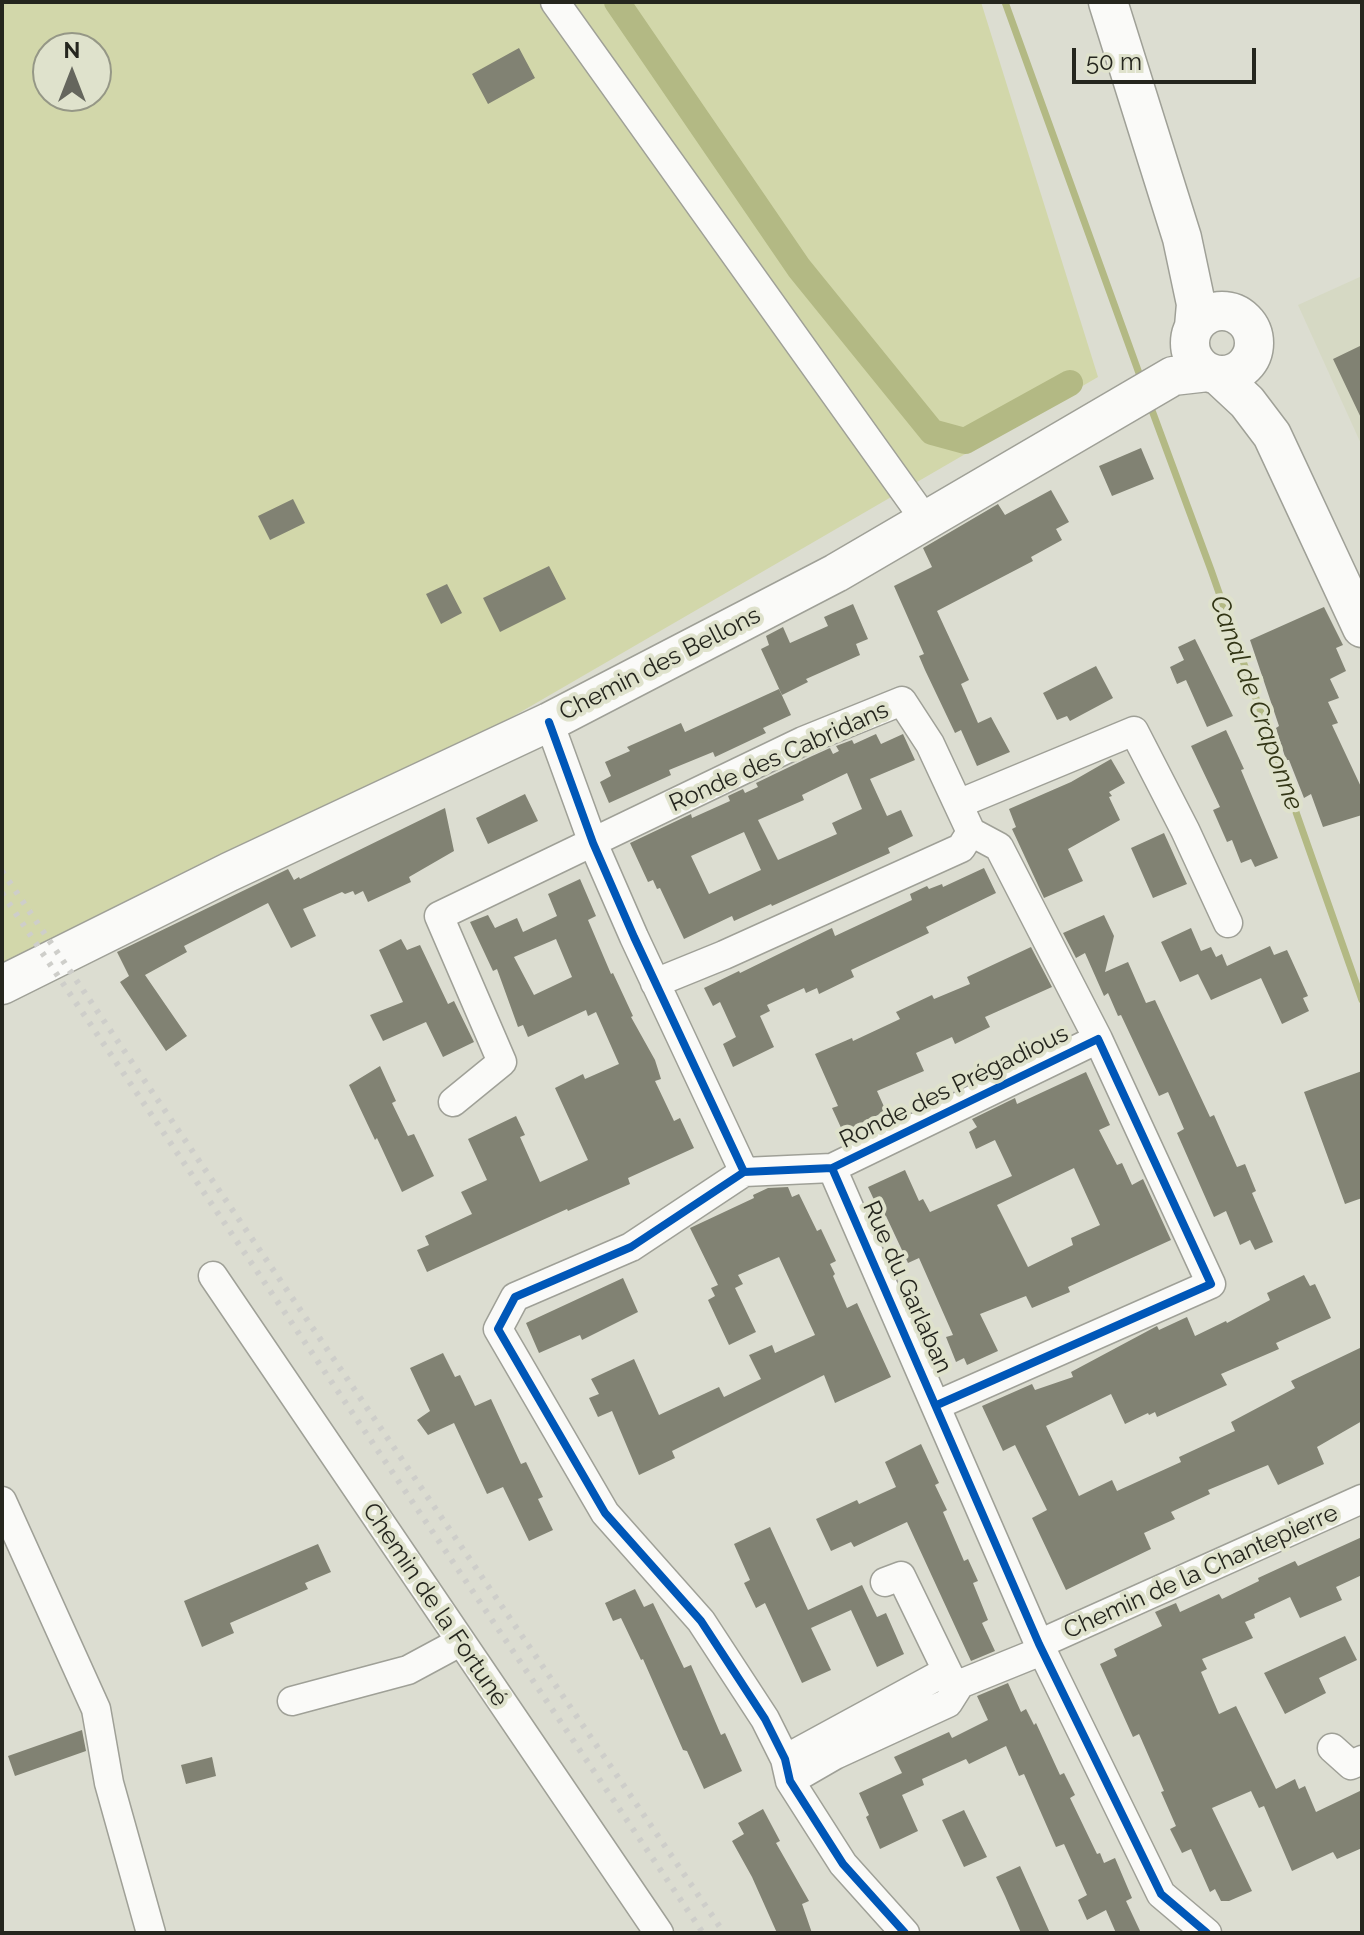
<!DOCTYPE html>
<meta charset="utf-8">
<style>
body{margin:0}
#map{position:relative;width:1364px;height:1935px;overflow:hidden;background:#dcddd1;font-family:Raleway,sans-serif}
canvas{display:block}
.frame{position:absolute;inset:0;border:4px solid #25261e;pointer-events:none}
.north{position:absolute;left:32px;top:32px;width:80px;height:80px;box-sizing:border-box;background:#dfe2cc;border:2px solid #959786;border-radius:50%;rotate:0deg;font-size:22px;font-weight:700;line-height:32px;text-align:center;color:#25261e}
.north::after{content:'';display:block;margin:auto;width:28px;height:36px;background:#65665d;clip-path:polygon(50% 0,100% 100%,50% 72%,0 100%)}
.scale{position:absolute;left:1072px;top:48px;width:184px;height:36px;box-sizing:border-box;border:4px solid #25261e;border-top:0;padding-left:10px;font-size:24px;line-height:28px;white-space:nowrap;color:#25261e;-webkit-text-stroke:6px #dfe2cc;paint-order:stroke}
</style>
<div id="map">
<canvas width="1364" height="1935"></canvas>
<div class="frame"></div>
<div class="north">N</div>
<div class="scale">50 m</div>
</div>
<script>
const ctx = document.querySelector('canvas').getContext('2d');
ctx.lineJoin = 'round';
function paint(path, color) {
  ctx.fillStyle = color;
  ctx.fill(path, 'evenodd');
}
function poly(rows) {
  const path = new Path2D();
  for (const r of rows) {
    if (r.length === 3) {
      path.moveTo(r[0] + r[2], r[1]);
      path.arc(r[0], r[1], r[2], 0, 2 * Math.PI);
      continue;
    }
    path.moveTo(r[0], r[1]);
    for (let i = 2; i < r.length; i += 2) path.lineTo(r[i], r[i + 1]);
  }
  return path;
}
function strokePath(path, color, width, dash) {
  ctx.strokeStyle = color;
  ctx.lineWidth = width;
  ctx.lineCap = dash ? 'butt' : 'round';
  ctx.setLineDash(dash || []);
  ctx.stroke(path);
}
function drawText(font, color, halo, rows, align = 'center') {
  ctx.font = font + ' Raleway,sans-serif';
  ctx.lineWidth = 8;
  ctx.setLineDash([]);
  ctx.textBaseline = 'middle';
  ctx.strokeStyle = halo;
  ctx.fillStyle = color;
  for (const [text, x, y, turn = 0] of rows) {
    ctx.save();
    ctx.translate(x, y);
    ctx.rotate((+turn || 0) * Math.PI / 180);
    ctx.textAlign = isNaN(turn) ? turn : align;
    if (halo) ctx.strokeText(text, 0, 0);
    ctx.fillText(text, 0, 0);
    ctx.restore();
  }
}
paint(poly([
 [1362,276,1362,446,1298,305]
]), '#d6d9c4');
paint(poly([
 [2,2,981,2,1098,377,450,753,2,965],
 [48,48,96,48,96,96,48,96]
]), '#d2d7aa');
strokePath(poly([
 [1005,2,1140,376],
 [1150,405,1211,570,1362,1000]
]), '#b3b984', 7);
strokePath(poly([
 [617,2,799,268,932,432,965,441,1070,383]
]), '#b3b984', 26);
paint(poly([
 [519,48,535,78,488,104,472,74],
 [1362,345,1362,420,1333,359],
 [1141,448,1154,479,1112,496,1099,466],
 [1051,490,1069,522,1056,529,1062,540,1031,557,1033,561,937,611,969,680,961,684,978,723,991,717,1010,752,977,766,961,730,955,733,925,670,919,656,924,654,894,586,932,567,923,548,998,504,1005,515],
 [293,499,305,523,270,540,258,516],
 [549,566,566,599,500,632,483,598],
 [447,584,462,613,441,624,426,594],
 [853,604,868,639,856,644,860,655,806,679,808,682,782,695,761,649,769,645,766,636,783,627,790,643,828,626,824,617],
 [1324,607,1343,645,1336,648,1346,671,1330,679,1339,698,1328,702,1338,723,1332,725,1362,789,1362,815,1323,827,1311,794,1304,798,1289,760,1286,760,1276,728,1279,726,1250,640],
 [1195,639,1233,716,1207,727,1186,680,1177,684,1170,667,1184,660,1178,647],
 [1096,666,1113,698,1070,721,1067,716,1057,720,1043,693],
 [779,689,791,715,763,728,766,733,715,757,713,752,669,770,671,775,609,803,600,782,611,776,605,762,630,751,627,747,681,723,685,732],
 [1226,730,1244,769,1241,770,1278,858,1255,867,1251,859,1241,863,1232,840,1227,842,1213,810,1220,807,1191,746],
 [876,734,881,744,903,734,915,760,870,779,887,816,901,810,913,836,888,848,890,853,772,906,771,904,734,921,732,916,684,939,660,888,657,889,653,880,648,882,630,843,691,814,692,818,721,805,730,801,728,796,743,789,745,793,758,787,756,783,810,757,830,748,833,754,839,751,836,746,852,740,854,744],
 [847,773,862,809,832,823,837,834,778,860,758,820,804,800,802,795],
 [744,832,761,870,709,894,691,856],
 [1111,759,1125,783,1109,792,1112,796,1109,797,1120,820,1068,849,1083,881,1044,898,1012,829,1016,827,1009,809,1071,782],
 [525,794,538,821,488,844,476,818],
 [445,808,454,851,409,877,411,882,368,902,363,891,355,895,353,891,345,894,342,892,303,909,316,936,291,948,268,903,184,946,187,952,145,975,187,1036,166,1051,120,982,129,976,117,952,288,869,294,880,299,877,300,879],
 [1164,833,1187,884,1153,898,1131,848],
 [984,868,996,893,926,927,929,933,851,970,854,977,819,994,817,988,806,993,804,988,767,1005,770,1011,760,1016,774,1047,733,1067,723,1044,736,1037,720,1002,713,1006,704,988,739,971,740,973,832,928,835,936,912,900,910,894,927,886,929,889,942,884,943,887],
 [580,879,596,916,588,920,611,974,613,973,633,1016,631,1017,655,1060,661,1079,655,1081,674,1121,680,1118,694,1148,628,1178,630,1184,568,1211,567,1209,427,1272,417,1250,429,1245,425,1236,472,1214,461,1192,487,1180,468,1139,516,1116,525,1135,520,1137,540,1182,588,1160,555,1088,583,1074,585,1079,619,1064,596,1012,588,1016,586,1010,528,1037,523,1025,518,1027,497,969,493,971,470,922,488,915,495,928,517,918,523,932,557,916,548,894],
 [556,939,572,977,534,995,514,957],
 [1104,915,1114,936,1105,972,1128,962,1146,1003,1155,1000,1210,1117,1214,1115,1237,1167,1245,1164,1256,1191,1252,1193,1273,1242,1255,1250,1250,1240,1240,1245,1226,1211,1214,1217,1177,1133,1184,1129,1168,1092,1159,1096,1121,1015,1118,1016,1108,993,1104,996,1085,953,1076,958,1063,933],
 [1191,928,1201,951,1211,947,1216,957,1222,954,1227,966,1270,946,1274,955,1287,950,1308,996,1303,998,1309,1011,1282,1024,1261,978,1211,1000,1198,974,1180,982,1161,942],
 [401,939,407,950,420,945,448,1004,454,1001,474,1042,443,1057,426,1022,383,1041,370,1015,403,1002,379,950],
 [1031,947,1052,987,985,1017,990,1027,955,1044,952,1037,916,1053,924,1071,877,1091,886,1111,843,1132,832,1108,838,1106,815,1054,852,1038,853,1041,900,1019,896,1012,932,995,934,999,970,984,967,977],
 [380,1066,396,1101,392,1103,408,1136,414,1134,434,1176,402,1192,377,1138,375,1140,349,1085],
 [1362,1071,1362,1198,1345,1204,1304,1092],
 [1086,1072,1110,1125,1099,1130,1117,1165,1122,1163,1132,1185,1143,1179,1171,1240,1068,1287,1070,1292,1032,1308,1026,1296,980,1314,998,1351,967,1365,964,1358,956,1362,946,1337,953,1335,919,1258,908,1263,886,1216,882,1217,868,1187,905,1170,919,1201,923,1199,930,1212,1012,1176,995,1140,976,1149,969,1132,977,1127,972,1119,1015,1098,1017,1104],
 [1074,1168,1100,1225,1071,1238,1073,1245,1028,1267,997,1205],
 [788,1187,792,1197,799,1194,817,1231,821,1229,836,1261,830,1264,835,1274,833,1276,847,1308,857,1303,891,1377,835,1403,824,1375,672,1451,675,1458,639,1475,612,1411,598,1417,589,1398,599,1394,591,1379,634,1359,659,1415,719,1387,724,1397,761,1379,749,1355,772,1345,775,1353,815,1335,779,1257,738,1275,743,1284,735,1288,756,1332,729,1345,708,1300,715,1296,711,1288,718,1285,690,1228,754,1198,753,1195,768,1188],
 [1304,1275,1310,1286,1315,1284,1331,1318,1276,1343,1279,1349,1221,1374,1227,1385,1157,1417,1155,1412,1149,1415,1148,1413,1125,1424,1111,1394,1046,1426,1079,1496,1112,1480,1117,1491,1181,1462,1179,1457,1235,1431,1231,1422,1295,1388,1291,1381,1362,1347,1362,1421,1317,1447,1324,1464,1278,1485,1268,1465,1208,1490,1210,1494,1171,1512,1175,1519,1144,1533,1151,1549,1066,1590,1032,1518,1047,1510,1015,1445,1003,1451,982,1406,1032,1384,1035,1390,1073,1377,1071,1372,1157,1326,1159,1330,1187,1317,1195,1336,1226,1321,1227,1323,1270,1300,1267,1293],
 [623,1278,638,1312,582,1340,580,1335,539,1353,526,1323],
 [443,1353,455,1377,460,1375,475,1406,491,1399,521,1464,526,1462,543,1497,538,1499,553,1530,529,1541,503,1487,487,1494,454,1423,428,1435,417,1420,430,1411,410,1368],
 [921,1444,939,1483,935,1485,947,1510,943,1512,964,1561,968,1559,978,1581,973,1583,988,1620,982,1623,995,1651,971,1661,907,1522,854,1547,851,1542,831,1551,816,1519,857,1500,859,1504,896,1487,885,1462],
 [770,1527,808,1610,862,1585,877,1617,886,1613,904,1654,877,1667,851,1610,811,1628,831,1670,802,1683,765,1603,756,1608,744,1583,750,1580,734,1544],
 [1362,1537,1362,1575,1336,1587,1342,1600,1300,1618,1290,1597,1254,1614,1255,1618,1245,1622,1253,1638,1202,1659,1207,1669,1201,1672,1219,1714,1236,1706,1276,1789,1295,1779,1299,1789,1305,1786,1316,1812,1362,1790,1362,1848,1337,1859,1333,1852,1292,1871,1264,1806,1259,1808,1251,1791,1212,1808,1252,1891,1229,1901,1221,1901,1215,1889,1210,1892,1191,1849,1182,1853,1170,1829,1176,1826,1161,1792,1164,1791,1139,1734,1133,1737,1100,1664,1117,1656,1114,1649,1162,1626,1155,1612,1176,1603,1180,1612,1219,1594,1222,1599,1259,1581,1258,1578,1295,1561,1298,1566],
 [318,1544,331,1572,305,1583,308,1589,230,1623,234,1633,202,1647,184,1601],
 [635,1589,644,1607,653,1603,684,1668,691,1665,721,1735,725,1733,742,1771,704,1789,687,1751,683,1750,643,1659,641,1660,621,1618,613,1621,605,1603],
 [1345,1636,1357,1660,1319,1678,1326,1693,1285,1714,1264,1673],
 [1008,1683,1021,1712,1026,1709,1034,1725,1036,1723,1060,1775,1064,1773,1075,1795,1070,1798,1097,1854,1100,1853,1104,1863,1115,1858,1132,1898,1126,1901,1141,1933,1116,1933,1106,1910,1087,1920,1078,1900,1087,1895,1064,1844,1056,1847,1024,1774,1019,1776,1006,1746,969,1764,966,1759,922,1779,924,1785,902,1795,918,1831,880,1849,866,1817,869,1815,859,1793,902,1773,894,1757,949,1732,952,1738,988,1720,977,1696],
 [82,1730,86,1751,15,1776,8,1756],
 [212,1757,216,1776,186,1784,181,1765],
 [763,1809,780,1841,776,1843,809,1901,802,1904,812,1933,777,1933,752,1877,732,1841,744,1834,738,1823],
 [964,1810,987,1857,964,1867,942,1820],
 [1020,1866,1050,1933,1021,1933,1005,1896,996,1877]
]), '#818273');
const minor = poly([
 [555,2,926,521],
 [549,722,593,843,634,937,744,1172,832,1168,1039,1644,1161,1894,1207,1933],
 [958,804,1134,731,1185,830,1228,923],
 [971,832,999,847,1098,1039],
 [453,1102,502,1062,439,916,803,741,902,701,930,744,971,832,961,848,724,955,655,983],
 [832,1168,1098,1039,1211,1284,937,1405],
 [744,1172,631,1247,515,1297,498,1329,605,1513,701,1621,765,1719,785,1759,790,1781,843,1864,905,1933],
 [213,1276,659,1933],
 [2,1501,96,1709,109,1783,151,1933],
 [885,1582,901,1576,950,1677],
 [1039,1644,1362,1499],
 [292,1701,408,1670,460,1642],
 [1332,1748,1351,1765,1362,1760],
 [785,1759,943,1673,960,1684],
 [790,1781,835,1755,948,1703,960,1684,1044,1650]
]);
const secondary = poly([
 [1108,2,1182,238,1196,304,1194,327],
 [1222,343,32],
 [1218,375,1247,402,1272,435,1362,628],
 [2,985,229,872,549,722,836,573,1173,376,1208,372]
]);
strokePath(minor, '#9fa097', 31);
strokePath(secondary, '#9fa097', 41);
strokePath(minor, '#fafaf8', 28);
strokePath(secondary, '#fafaf8', 38);
strokePath(poly([
 [2,871,724,1933],
 [2,893,703,1933]
]), '#cececa', 6, [4, 8]);
strokePath(poly([
 [549,722,593,843,634,937,744,1172,832,1168,1039,1644,1161,1894,1207,1933],
 [832,1168,1098,1039,1211,1284,937,1405],
 [744,1172,631,1247,515,1297,498,1329,605,1513,701,1621,765,1719,785,1759,790,1781,843,1864,905,1933]
]), '#0057b8', 8);
drawText('24px', '#25261e', '#dfe2cc', [
 ["Chemin des Bellons",660,664,-27],
 ["Ronde des Cabridans",779,757,-24],
 ["Ronde des Prégadious",954,1087,-26],
 ["Rue du Garlaban",907,1287,66],
 ["Chemin de la Chantepierre",1201,1572,-24],
 ["Chemin de la Fortuné",435,1605,56]
]);
drawText('italic 26px', '#323515', '#dfe2cc', [
 ["Canal de Craponne",1256,703,70]
]);
</script>
